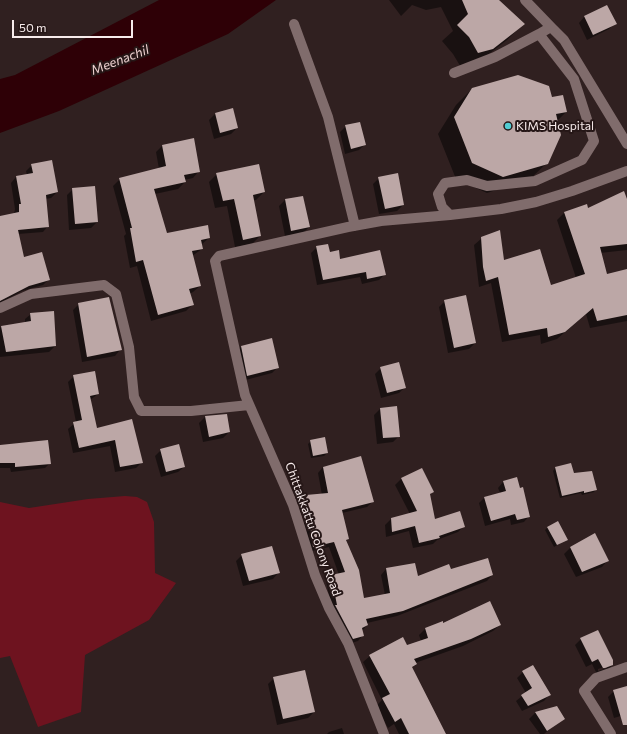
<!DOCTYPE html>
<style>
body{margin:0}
#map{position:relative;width:627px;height:734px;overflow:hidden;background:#302020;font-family:Commissioner,sans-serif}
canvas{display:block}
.scale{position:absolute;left:12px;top:20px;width:121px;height:18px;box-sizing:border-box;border:2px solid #f7ebeb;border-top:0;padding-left:5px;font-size:12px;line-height:14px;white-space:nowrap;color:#f7ebeb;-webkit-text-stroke:3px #261717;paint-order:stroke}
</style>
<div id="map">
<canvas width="627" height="734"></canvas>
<div class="scale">50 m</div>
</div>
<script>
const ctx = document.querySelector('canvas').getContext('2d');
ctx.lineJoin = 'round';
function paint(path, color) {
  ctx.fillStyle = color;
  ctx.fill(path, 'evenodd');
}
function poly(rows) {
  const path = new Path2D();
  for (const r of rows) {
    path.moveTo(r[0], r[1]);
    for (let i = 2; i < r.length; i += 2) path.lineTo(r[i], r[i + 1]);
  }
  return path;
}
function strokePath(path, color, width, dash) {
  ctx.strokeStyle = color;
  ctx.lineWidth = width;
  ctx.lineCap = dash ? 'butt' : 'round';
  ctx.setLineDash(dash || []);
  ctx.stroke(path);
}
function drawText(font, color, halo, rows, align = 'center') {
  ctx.font = font + ' Commissioner,sans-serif';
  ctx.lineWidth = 4;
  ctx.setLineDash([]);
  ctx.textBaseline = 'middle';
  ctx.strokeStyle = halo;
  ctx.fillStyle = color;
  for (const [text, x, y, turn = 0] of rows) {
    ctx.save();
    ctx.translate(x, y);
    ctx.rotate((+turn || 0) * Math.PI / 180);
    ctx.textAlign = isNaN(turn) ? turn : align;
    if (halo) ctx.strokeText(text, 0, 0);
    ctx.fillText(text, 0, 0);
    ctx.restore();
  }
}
paint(poly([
 [125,496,137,497,147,502,154,522,155,573,176,583,149,620,85,655,81,712,38,727,10,656,0,658,0,502,29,508,88,499]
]), '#6e131f');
paint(poly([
 [159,0,276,0,228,34,59,111,0,133,0,79,15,75]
]), '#2e0006');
paint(poly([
 [389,0,498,0,523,24,507,40,476,64,462,69,453,54,442,41,453,31,441,7,426,10,412,5,401,16],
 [607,6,615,23,609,29,587,40,579,23,584,17],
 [472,89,551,98,566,112,557,121,547,163,530,179,487,193,456,179,438,134,456,105],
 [232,109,237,128,231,134,214,139,209,120,215,114],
 [346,126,365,144,359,150,345,154,340,132],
 [163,145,199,171,193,178,184,180,185,182,178,189,155,194,166,234,209,238,201,245,202,249,192,256,200,286,193,292,189,294,192,305,186,311,151,321,137,266,130,268,124,236,126,234,113,186,120,179,159,169,156,152],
 [32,165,57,192,51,198,45,199,48,226,43,232,18,234,23,258,49,279,43,285,22,291,0,303,0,217,14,214,15,209,11,183,16,177,27,175,26,171],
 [217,174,264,192,256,200,253,200,260,236,252,244,235,247,227,206,215,208,209,182],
 [379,178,403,205,397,211,379,214,373,184],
 [73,189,97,222,91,228,69,230,67,195],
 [303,197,309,227,303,233,285,236,279,206,285,200],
 [627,202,627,250,600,253,607,276,627,270,627,321,590,328,586,314,557,339,541,344,540,335,502,342,491,283,479,287,474,245,482,238,503,261,550,286,576,278,557,220,564,213],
 [317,247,340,261,384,275,379,280,362,284,360,277,317,285,311,253],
 [445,301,475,343,469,349,448,353,439,307],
 [79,304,120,350,115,356,82,362,73,310],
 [31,314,55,346,49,352,0,357,0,328,2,326,25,323,25,319],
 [241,347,278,367,272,373,242,381,235,353],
 [381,368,405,387,399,393,381,398,375,374],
 [74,376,98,394,90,400,96,429,131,421,142,462,136,468,115,472,110,446,73,453,68,429,76,422,68,382],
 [380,409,399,436,393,442,377,444,374,415],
 [205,417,229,432,223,438,203,442,199,423],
 [311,441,327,453,324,456,311,458,308,444],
 [0,446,50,463,45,468,11,472,10,468,0,468],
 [161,450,184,467,178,472,161,477,155,456],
 [570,464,573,474,596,489,594,492,582,495,581,493,560,498,553,471,555,468],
 [323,467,373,501,367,507,342,513,348,539,346,541,363,599,385,595,381,575,386,569,414,564,417,577,450,570,492,575,487,581,397,616,367,623,367,625,362,631,363,635,358,641,348,644,332,610,326,581,332,576,339,575,329,547,308,552,301,502,307,496,322,495,318,473],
 [422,469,433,491,429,495,435,520,464,526,458,532,437,540,433,544,413,548,409,531,386,537,385,525,391,519,410,514,395,485,401,479],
 [516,479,529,516,524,522,511,525,510,519,485,526,479,503,485,497,500,493,498,488,503,482],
 [548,527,567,539,554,547,545,530],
 [594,534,607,561,602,567,576,577,564,554,570,548],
 [242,555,278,573,273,579,243,586,236,561],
 [443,624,500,625,493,631,463,646,415,663,411,668,445,734,399,734,394,724,388,728,376,706,382,700,363,662,370,656,421,641,419,635,425,629],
 [598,631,613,664,608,670,597,674,592,664,586,667,575,645,581,639],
 [607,666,607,668,598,671,598,669],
 [523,672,549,695,544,701,522,711,516,701,526,693,517,678],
 [274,678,314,712,308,718,277,725,268,684],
 [627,687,627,714,614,718,608,697,614,691],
 [551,709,556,724,544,734,540,734,529,719,535,713],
 [342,728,344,734,327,734,329,732]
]), '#0007');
paint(poly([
 [462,0,499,0,525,24,493,49,478,53,469,37,457,25,468,14],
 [607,5,617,24,593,35,584,16],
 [518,75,549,86,552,97,563,95,567,112,556,114,561,135,548,164,503,177,472,163,454,117,472,88],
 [233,108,238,128,220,133,215,113],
 [360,122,366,145,351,149,345,125],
 [194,138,200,172,184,175,186,182,154,189,167,233,208,225,210,238,201,240,203,249,192,251,201,286,189,289,194,305,158,315,143,260,136,262,130,228,132,228,119,178,166,166,162,145],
 [52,160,58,192,46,195,49,227,18,230,24,257,42,252,50,280,29,286,0,301,0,216,19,212,19,204,21,204,16,176,33,173,31,164],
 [259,164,265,192,253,195,261,236,243,240,234,199,223,201,216,173],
 [398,173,404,205,385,209,378,177],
 [95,186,98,222,75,224,72,188],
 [624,191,627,199,627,244,600,247,607,274,627,269,627,315,597,321,593,308,565,332,548,337,547,328,509,335,498,277,486,281,483,267,481,237,500,230,504,260,540,249,551,285,585,274,564,212,587,204,588,208],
 [303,196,310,227,291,231,285,199],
 [328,244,330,252,339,250,340,259,380,250,386,275,367,279,366,272,323,280,316,246],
 [466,295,476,343,454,348,444,300],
 [109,297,122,350,87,357,78,303],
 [54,311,56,346,6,352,1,326,31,321,30,313],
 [272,338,279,368,247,376,241,346],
 [399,362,406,388,387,393,380,367],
 [95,371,99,394,90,396,97,428,132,419,143,463,120,467,115,440,79,448,73,422,82,420,73,375],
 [397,406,400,437,383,438,380,408],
 [227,414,230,432,209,437,205,416],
 [325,437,328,453,313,456,310,440],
 [48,440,51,464,15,467,15,463,0,463,0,445],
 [179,444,185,467,166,472,160,449],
 [361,456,374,502,342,510,349,539,346,540,359,570,364,598,390,593,386,568,415,563,418,576,449,564,451,569,488,558,493,575,403,611,366,619,368,625,362,628,364,636,353,639,335,605,337,605,331,575,345,572,334,542,313,547,306,495,328,493,323,467],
 [571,463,574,473,592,471,597,490,584,493,584,491,562,496,555,467],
 [422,468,434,492,430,494,435,519,460,511,465,527,439,536,440,538,419,543,415,526,392,532,391,518,417,511,401,478],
 [517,477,520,488,523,487,530,517,517,520,515,514,491,521,484,497,506,491,503,481],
 [558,521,568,540,557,545,547,527],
 [595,533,609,561,582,572,570,547],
 [272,546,280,573,249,581,241,554],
 [490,601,501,625,471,639,414,659,417,664,412,667,446,734,409,734,401,718,395,722,382,698,390,694,369,655,403,637,407,645,428,638,425,628,443,621,443,623],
 [598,630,613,660,613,665,605,668,603,668,598,659,592,662,580,638],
 [533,665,551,695,528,706,521,695,532,688,522,671],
 [305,670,315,712,283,719,273,677],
 [627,686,627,725,623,725,613,690],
 [557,706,565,719,547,731,535,712]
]), '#bca7a6');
strokePath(poly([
 [525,0,551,27],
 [294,24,328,117,355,226],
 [539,34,551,27,564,40,627,144],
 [454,73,495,57,539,34,574,79,594,141,582,160,535,181,487,186,467,180,445,183,438,194,442,207,450,215,501,209,536,202,572,191,627,171],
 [0,308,31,294,104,285,116,294,129,347,134,397,141,411,191,411,249,405],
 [384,734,348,643,329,608,315,575,293,505,245,395,215,261,219,256,348,227,381,221,450,215],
 [611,734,584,691,596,678,627,667]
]), '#806c6c', 10);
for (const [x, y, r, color] of [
 [508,126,4,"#51ccd2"]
]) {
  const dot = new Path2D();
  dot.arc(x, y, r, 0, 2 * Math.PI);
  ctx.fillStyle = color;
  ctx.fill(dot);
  strokePath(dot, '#261717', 1.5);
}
drawText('12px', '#f7ebeb', '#261717', [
 ["KIMS Hospital",516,126]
], 'left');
drawText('12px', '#f7ebeb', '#261717', [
 ["Chittakkattu Colony Road",313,529,70]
]);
drawText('italic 13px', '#edd1d0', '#261717', [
 ["Meenachil",120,60,-21]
]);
</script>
